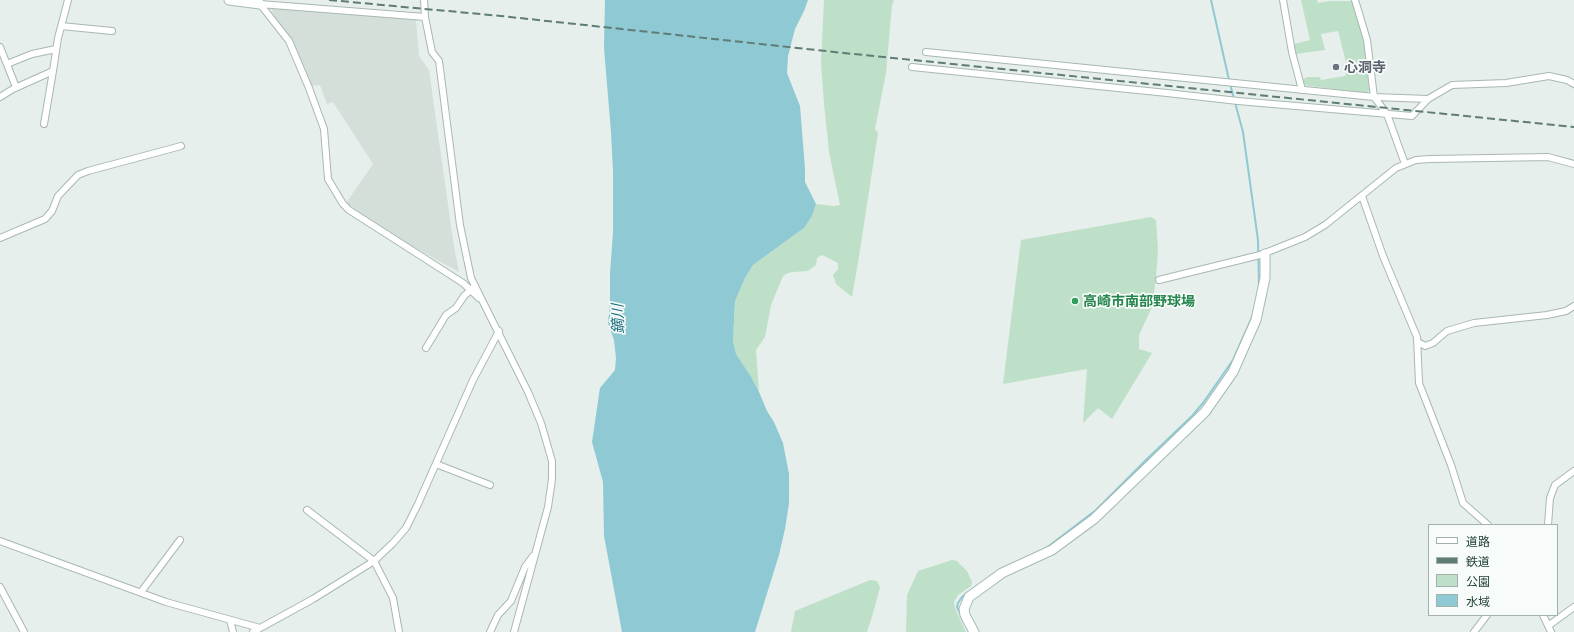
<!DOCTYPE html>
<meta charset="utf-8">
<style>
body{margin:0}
#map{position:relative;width:1574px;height:632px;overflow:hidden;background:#e6efeb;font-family:Commissioner,"Noto Sans JP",sans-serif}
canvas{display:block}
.legend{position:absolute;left:1428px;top:524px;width:130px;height:92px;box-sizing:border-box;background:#f7fbf9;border:1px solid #a3b1ad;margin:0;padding:5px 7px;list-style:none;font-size:12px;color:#24423a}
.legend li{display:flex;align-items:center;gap:8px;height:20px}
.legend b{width:20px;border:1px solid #a3b1ad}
</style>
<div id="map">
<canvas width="1574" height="632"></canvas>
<ul class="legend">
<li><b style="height:5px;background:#fff"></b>道路</li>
<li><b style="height:5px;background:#5f7d75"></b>鉄道</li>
<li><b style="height:11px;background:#bfe0c8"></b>公園</li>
<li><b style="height:11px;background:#8ec9d4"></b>水域</li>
</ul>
</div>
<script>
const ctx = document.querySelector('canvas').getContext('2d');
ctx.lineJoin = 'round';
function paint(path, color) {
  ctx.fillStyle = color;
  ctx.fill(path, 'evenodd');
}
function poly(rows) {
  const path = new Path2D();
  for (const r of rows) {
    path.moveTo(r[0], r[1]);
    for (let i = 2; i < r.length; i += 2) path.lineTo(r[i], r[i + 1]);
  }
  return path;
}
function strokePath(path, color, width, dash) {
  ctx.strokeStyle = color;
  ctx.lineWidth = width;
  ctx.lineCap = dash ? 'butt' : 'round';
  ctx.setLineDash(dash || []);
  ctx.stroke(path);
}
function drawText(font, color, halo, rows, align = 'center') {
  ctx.font = font + ' Commissioner,"Noto Sans JP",sans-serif';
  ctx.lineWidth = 3.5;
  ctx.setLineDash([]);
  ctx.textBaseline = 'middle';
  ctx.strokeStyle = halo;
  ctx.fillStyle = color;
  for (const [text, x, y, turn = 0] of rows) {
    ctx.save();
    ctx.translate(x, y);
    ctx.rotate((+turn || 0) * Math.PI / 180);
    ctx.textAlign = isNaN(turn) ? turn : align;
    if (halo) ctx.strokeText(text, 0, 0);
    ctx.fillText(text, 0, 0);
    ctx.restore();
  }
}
paint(poly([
 [270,7,416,20,419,56,429,70,454,247,459,272,395,237,346,203,373,164,333,102,327,104,320,85,310,86]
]), '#d4dfda');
paint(poly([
 [824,0,894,0,892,5,886,73,875,129,878,133,858,263,852,297,836,284,833,275,838,269,838,263,822,255,817,258,816,265,808,271,793,272,788,273,783,276,771,305,765,337,756,350,759,392,736,354,733,342,735,301,745,278,753,265,804,228,812,216,816,204,833,206,840,205,829,152,824,104,821,63],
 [1301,0,1317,0,1318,3,1329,1,1351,1,1357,13,1364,38,1369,91,1366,93,1303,85,1302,80,1307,77,1320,77,1321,80,1345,76,1348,70,1338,31,1321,34,1325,50,1296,54,1294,44,1310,40],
 [1151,217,1156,220,1158,249,1156,278,1152,307,1139,335,1139,349,1152,353,1112,419,1098,408,1083,423,1087,369,1003,384,1021,240],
 [952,560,957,561,967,571,972,582,971,586,958,595,954,602,955,608,966,632,906,632,907,595,918,571],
 [870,580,877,581,880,587,874,610,867,632,791,632,795,611]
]), '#bfe0c8');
paint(poly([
 [605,0,808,0,804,11,795,29,788,56,787,73,800,106,805,169,805,182,816,204,812,216,804,228,753,265,745,278,735,301,733,341,736,354,751,377,759,392,767,411,774,422,783,443,789,474,789,503,785,529,779,555,755,632,622,632,604,536,603,482,592,442,600,388,615,370,616,358,614,340,608,323,610,303,610,274,613,232,613,171,611,132,604,48]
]), '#8ec9d4');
strokePath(poly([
 [1211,0,1229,80],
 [1230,84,1243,132,1258,240,1259,287],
 [1045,549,1096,510,1145,461,1192,416,1203,403,1233,360,1253,315],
 [961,615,957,607,958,603,962,597,968,592]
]), '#8ec9d4', 2);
const street = poly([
 [424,0,425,17,432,52,439,61,460,225,471,278,528,392,541,423,552,461,552,479,548,507,514,632],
 [1283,0,1292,52,1302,90],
 [1355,0,1367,40,1374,97,1387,114,1405,164],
 [260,4,289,41,309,88,324,129,328,179,343,204,349,210,463,283,479,298],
 [260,4,425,17],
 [61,26,112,31],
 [0,47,16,87],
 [926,52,1374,97,1428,99],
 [7,64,32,54,56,49],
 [912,67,1167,93,1238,101,1412,116,1428,99,1452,85,1506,83,1549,76,1567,80,1574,84],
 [0,97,13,89,53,71,58,38,68,0],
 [44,124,53,71],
 [1362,196,1383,256,1417,337,1419,383,1451,465,1463,503,1488,525],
 [0,238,45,219,52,211,58,196,78,175,88,171,181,146],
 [1159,280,1260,255,1305,237,1325,225,1396,168,1416,160,1430,159,1548,157,1574,164],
 [1418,342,1425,346,1433,343,1447,331,1474,323,1547,315,1566,311,1574,306],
 [426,348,446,315,456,308,464,296,473,288],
 [436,464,490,485],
 [307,510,374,561,393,598,399,632],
 [1548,525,1550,498,1555,485,1574,471],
 [0,541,166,602,260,628],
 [0,587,24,632],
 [141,592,180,540],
 [1543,615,1551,632],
 [230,620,233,632],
 [1548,626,1574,607],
 [253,632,313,599,374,561,393,543,406,528,418,504,473,380,499,331],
 [490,632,498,615,511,601,525,567,533,556],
 [1474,632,1487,615]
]);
const secondary = poly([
 [229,0,260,4],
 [974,632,965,615,964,609,969,597,1002,573,1052,550,1094,519,1205,412,1233,372,1256,320,1265,278,1265,254]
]);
strokePath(street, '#a8b8b2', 8);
strokePath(secondary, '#a4bbb3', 11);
strokePath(street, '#fff', 6);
strokePath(secondary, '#fff', 9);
strokePath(poly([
 [329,0,501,16,844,53,1574,127]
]), '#5f7d75', 2, [8, 4]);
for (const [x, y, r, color] of [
 [1336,67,4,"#6b7280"],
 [1075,301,4,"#2e9e5b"]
]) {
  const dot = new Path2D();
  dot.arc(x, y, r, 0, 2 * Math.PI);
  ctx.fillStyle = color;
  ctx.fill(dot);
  strokePath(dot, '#f7fbf9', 1.5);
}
drawText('bold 14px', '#5b616d', '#f7fbf9', [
 ["心洞寺",1344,67]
], 'left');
drawText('bold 14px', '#27864d', '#f7fbf9', [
 ["高崎市南部野球場",1083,301]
], 'left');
drawText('italic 15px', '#1c6f80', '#f7fbf9', [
 ["鏑川",618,319,-92]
]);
</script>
